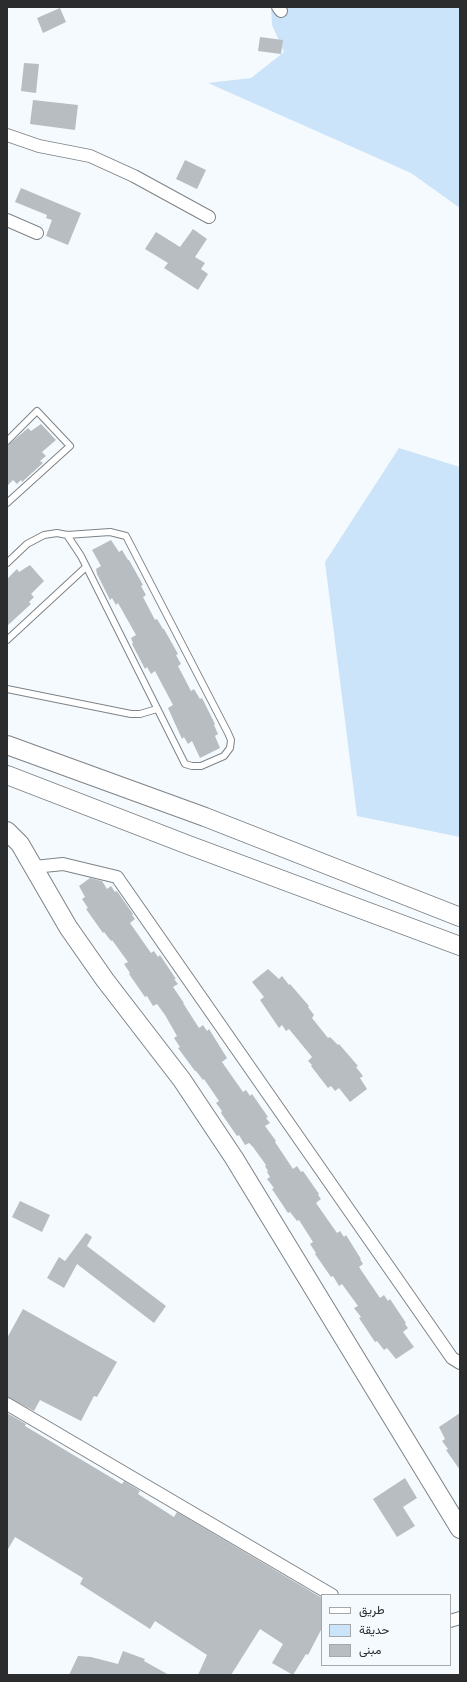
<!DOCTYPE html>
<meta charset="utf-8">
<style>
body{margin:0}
#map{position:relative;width:467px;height:1682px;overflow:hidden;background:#f5fafe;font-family:Manrope,Vazirmatn,sans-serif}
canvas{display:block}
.frame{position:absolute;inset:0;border:8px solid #2a2c2d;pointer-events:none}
.legend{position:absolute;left:321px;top:1594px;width:130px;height:72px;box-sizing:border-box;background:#f5fafe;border:1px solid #a4a8aa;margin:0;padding:5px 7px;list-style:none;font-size:12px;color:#2a2c2d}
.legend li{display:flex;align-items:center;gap:8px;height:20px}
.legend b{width:20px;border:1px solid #a4a8aa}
</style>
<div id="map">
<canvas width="467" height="1682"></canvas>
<div class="frame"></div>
<ul class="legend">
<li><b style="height:5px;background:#fff"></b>طريق</li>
<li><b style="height:11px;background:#cce4f9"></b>حديقة</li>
<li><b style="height:11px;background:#b8bdc1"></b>مبنى</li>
</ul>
</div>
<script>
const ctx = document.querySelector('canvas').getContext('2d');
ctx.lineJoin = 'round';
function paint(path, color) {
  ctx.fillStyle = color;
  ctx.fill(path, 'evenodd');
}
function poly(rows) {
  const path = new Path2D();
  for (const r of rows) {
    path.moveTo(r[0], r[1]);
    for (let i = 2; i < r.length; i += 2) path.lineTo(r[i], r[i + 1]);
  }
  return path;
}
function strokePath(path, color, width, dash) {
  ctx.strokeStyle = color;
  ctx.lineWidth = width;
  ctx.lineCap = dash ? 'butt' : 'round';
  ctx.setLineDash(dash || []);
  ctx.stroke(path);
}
paint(poly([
 [271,7,460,7,460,208,411,173,208,83,251,78,284,52,272,25],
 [399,448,460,467,460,837,357,816,325,562]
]), '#cce4f9');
paint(poly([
 [60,8,66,22,43,33,37,18],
 [260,37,283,40,281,54,258,51],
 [24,63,39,64,36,93,21,91],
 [33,100,78,105,75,130,30,124],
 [185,160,206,170,197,189,176,179],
 [21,188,81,213,68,245,46,236,52,220,46,218,47,215,15,202],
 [193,229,207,239,195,257,205,263,201,269,208,274,198,290,164,268,168,263,145,249,156,232,180,247],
 [41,424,56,440,42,452,46,456,40,461,43,463,22,482,21,480,17,484,13,480,7,486,7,446,28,428,31,431],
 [111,540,119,552,122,550,128,560,129,560,143,585,141,586,146,595,143,597,155,620,157,619,163,629,164,629,178,654,176,655,181,664,178,666,191,691,194,689,200,699,202,698,215,724,214,725,218,734,215,736,220,748,200,758,192,741,188,744,184,737,182,739,168,708,173,705,155,671,151,674,147,667,145,669,132,644,133,643,131,638,136,635,118,603,116,605,112,598,110,600,97,574,96,569,101,566,92,550],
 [30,565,44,581,31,594,34,597,29,602,31,604,7,626,7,579,17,569,19,572],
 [90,878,102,881,107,889,111,886,115,892,117,891,133,914,132,915,135,919,130,923,151,953,154,951,158,957,160,955,176,979,174,979,178,984,173,987,184,1003,183,1003,199,1028,203,1025,207,1031,209,1029,227,1058,222,1062,243,1092,246,1090,250,1096,252,1094,268,1117,266,1118,270,1123,265,1126,276,1141,275,1142,293,1169,297,1166,301,1172,303,1171,319,1194,318,1195,321,1199,316,1203,337,1233,340,1231,344,1237,346,1235,361,1259,360,1259,363,1264,359,1267,380,1298,384,1295,388,1301,390,1299,406,1323,405,1324,408,1328,403,1332,414,1347,396,1359,387,1348,384,1350,377,1341,375,1342,359,1318,361,1317,354,1308,358,1306,342,1284,339,1286,333,1276,331,1277,315,1254,316,1253,310,1244,313,1242,299,1220,297,1221,290,1212,288,1213,272,1189,274,1188,267,1179,270,1177,267,1172,268,1171,265,1166,266,1165,253,1147,249,1143,245,1145,239,1135,237,1136,221,1113,222,1111,216,1103,219,1101,204,1079,203,1080,196,1071,195,1071,178,1048,180,1047,174,1038,177,1036,165,1015,157,1004,153,1006,147,996,145,997,129,974,130,973,124,964,128,962,112,940,111,941,104,932,103,933,86,909,88,908,82,899,85,897,79,886],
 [268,969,279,979,282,976,289,985,290,984,309,1006,308,1007,314,1015,312,1018,328,1038,330,1037,338,1045,339,1044,358,1066,356,1067,363,1076,360,1078,367,1089,350,1102,339,1088,335,1091,331,1086,328,1088,311,1066,312,1065,308,1061,312,1057,289,1029,286,1031,282,1025,279,1028,260,1000,264,997,252,982],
 [20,1201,50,1215,42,1232,12,1217],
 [86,1233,92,1237,87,1246,166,1306,154,1323,77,1264,64,1288,47,1278,59,1257,65,1261],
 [23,1309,117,1362,97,1397,94,1396,81,1421,40,1400,34,1411,7,1397,7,1338],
 [7,1413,26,1424,25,1426,122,1484,124,1481,140,1491,138,1494,174,1517,177,1512,322,1598,322,1628,308,1655,306,1654,293,1675,272,1663,283,1644,260,1629,231,1675,198,1675,207,1655,155,1621,150,1629,80,1584,83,1578,15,1537,7,1551],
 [460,1413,460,1470,446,1450,448,1449,442,1441,445,1439,439,1427],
 [405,1478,417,1498,403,1507,415,1526,397,1537,373,1499],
 [123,1651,145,1659,144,1661,169,1675,69,1675,78,1656,91,1657,118,1664]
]), '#b8bdc1');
const lane = poly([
 [7,441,37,411,70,446,7,503],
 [7,563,27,544,44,535,57,533,67,535,110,532,126,536,228,733,231,740,230,748,224,756,201,766,192,766,185,764,81,556,67,535],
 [7,640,86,567],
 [7,689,131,714,140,714,157,709]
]);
const street = poly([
 [278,7,281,11],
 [7,135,39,146,90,156,134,176,209,217],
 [7,220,37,233],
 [34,867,63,864,117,877,452,1358,460,1363],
 [7,1404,332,1595],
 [450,1621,460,1618]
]);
const secondary = poly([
 [7,745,205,817,460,917],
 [7,775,191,846,460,946],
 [7,831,20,844,68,927,105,980,182,1080,234,1158,460,1529]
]);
strokePath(lane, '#7e8387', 8);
strokePath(street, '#7e8387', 14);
strokePath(secondary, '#7e8387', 20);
strokePath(lane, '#fff', 6);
strokePath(street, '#fff', 12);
strokePath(secondary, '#fff', 18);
</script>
